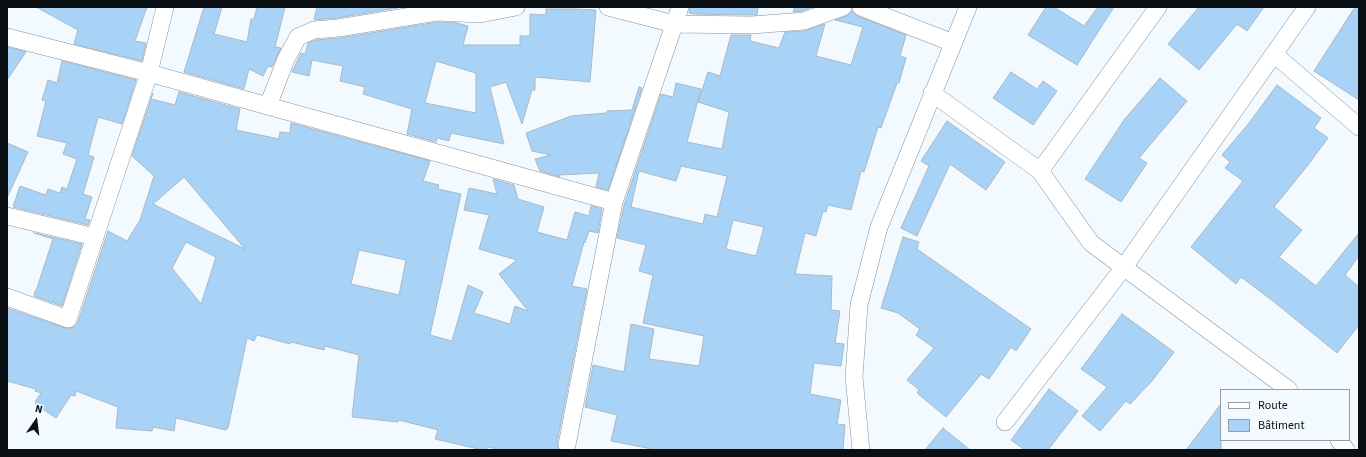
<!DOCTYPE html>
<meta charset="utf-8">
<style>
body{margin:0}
#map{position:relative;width:1366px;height:457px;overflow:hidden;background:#f3faff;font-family:"Source Sans 3",sans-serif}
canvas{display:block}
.frame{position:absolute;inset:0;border:8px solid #0a1014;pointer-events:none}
.legend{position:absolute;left:1220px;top:389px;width:130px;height:52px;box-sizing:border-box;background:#f3faff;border:1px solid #969ca1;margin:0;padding:5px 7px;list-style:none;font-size:12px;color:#0a1014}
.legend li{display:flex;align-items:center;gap:8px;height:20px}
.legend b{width:20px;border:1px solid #969ca1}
.north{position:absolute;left:16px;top:401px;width:40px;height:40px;-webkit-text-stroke:3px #f3faff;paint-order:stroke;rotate:14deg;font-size:11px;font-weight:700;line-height:16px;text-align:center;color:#0a1014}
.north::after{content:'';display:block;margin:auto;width:14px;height:18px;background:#0a1014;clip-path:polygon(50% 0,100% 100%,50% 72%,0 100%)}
</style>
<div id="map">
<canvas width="1366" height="457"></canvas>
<div class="frame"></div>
<ul class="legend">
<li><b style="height:5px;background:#fff"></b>Route</li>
<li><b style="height:11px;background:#a8d3f6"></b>Bâtiment</li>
</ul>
<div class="north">N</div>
</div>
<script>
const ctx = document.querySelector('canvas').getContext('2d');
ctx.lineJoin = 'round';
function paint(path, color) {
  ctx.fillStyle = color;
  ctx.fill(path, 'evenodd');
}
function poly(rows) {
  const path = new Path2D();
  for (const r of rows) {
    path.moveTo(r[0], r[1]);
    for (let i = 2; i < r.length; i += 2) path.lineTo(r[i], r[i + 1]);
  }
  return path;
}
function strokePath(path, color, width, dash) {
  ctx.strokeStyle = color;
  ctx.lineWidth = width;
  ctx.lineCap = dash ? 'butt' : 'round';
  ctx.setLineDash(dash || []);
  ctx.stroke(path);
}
const building = poly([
 [36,7,147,7,135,41,146,43,142,61,74,44,78,30,36,7],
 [204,7,222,7,214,34,247,42,251,19,254,19,257,7,285,7,275,47,281,48,272,67,268,66,263,76,249,69,244,89,184,72,204,7],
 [317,7,403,7,337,18,314,20,317,7],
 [690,7,758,7,757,15,752,15,694,14,689,13,690,7],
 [795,7,813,7,802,11,793,12,795,7],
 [1046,7,1054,7,1084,26,1098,7,1114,7,1077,65,1028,35,1046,7],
 [1199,7,1264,7,1247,31,1237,24,1199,70,1168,44,1199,7],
 [1355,7,1359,7,1359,100,1314,71,1355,7],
 [546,9,575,9,596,10,590,82,535,77,535,90,532,90,522,124,506,82,490,87,504,144,451,133,449,141,437,138,436,142,407,134,412,109,363,94,365,87,340,81,343,66,312,60,309,76,292,72,301,53,305,54,308,43,316,40,340,38,438,22,457,23,468,26,463,45,520,45,520,36,530,36,530,14,546,15,546,9],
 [436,61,476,73,476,113,425,103,436,61],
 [852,11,857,16,906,35,900,56,906,58,899,83,897,83,881,128,878,127,864,172,861,171,851,210,828,205,826,212,823,211,816,236,805,233,795,274,832,276,831,310,840,311,835,343,844,344,841,366,814,363,810,394,841,400,837,424,845,425,843,450,771,450,754,449,754,450,657,450,611,441,617,415,585,407,593,365,624,372,631,324,654,329,649,359,699,366,704,336,643,323,653,275,639,271,646,245,617,238,624,205,661,94,673,97,676,83,701,89,687,142,722,149,729,112,698,102,708,72,720,76,731,35,751,35,750,41,779,48,785,32,805,31,825,24,816,56,851,65,863,27,835,20,847,16,852,11],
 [681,166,727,176,717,217,705,214,703,224,631,207,639,171,676,181,681,166],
 [733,220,764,227,756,256,726,249,733,220],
 [7,47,26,52,7,80,7,47],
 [62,61,136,80,122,124,98,117,88,155,94,157,83,194,92,197,85,219,90,220,88,225,13,207,20,186,46,195,48,189,60,193,62,187,67,189,77,159,63,154,67,143,37,136,46,101,42,100,48,80,57,83,62,61],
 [1011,72,1037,89,1043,81,1057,91,1033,125,993,98,1011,72],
 [1160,78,1187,101,1139,158,1147,163,1121,202,1085,179,1124,120,1160,78],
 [1277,85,1321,118,1314,128,1328,138,1308,165,1274,207,1302,230,1279,257,1316,286,1359,233,1359,256,1345,275,1359,287,1359,325,1337,353,1273,301,1241,277,1236,284,1191,247,1243,181,1225,168,1230,162,1222,155,1249,123,1277,85],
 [639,87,642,88,608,190,596,187,599,173,559,175,560,177,540,171,535,159,551,155,532,151,526,133,571,116,607,113,607,111,632,110,639,87],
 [179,92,240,109,236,130,279,139,280,132,290,133,291,123,430,161,423,181,439,185,438,189,461,194,430,335,452,341,468,285,483,292,474,313,510,324,515,306,528,311,499,274,517,260,479,249,489,215,464,210,469,188,497,194,493,179,514,185,518,199,544,207,537,232,567,240,575,212,589,216,591,206,602,209,598,233,589,231,585,243,584,242,572,286,587,289,557,443,559,450,502,450,488,447,487,450,483,450,435,439,438,430,399,420,398,422,352,417,359,355,325,346,324,350,291,342,290,344,257,335,254,341,247,338,228,428,227,428,226,430,176,418,174,431,153,427,152,431,116,428,118,407,76,391,75,396,71,395,56,418,35,404,36,403,35,402,41,393,35,391,36,389,7,381,7,308,65,328,70,329,75,326,78,322,108,231,127,241,140,220,154,176,132,156,153,93,151,99,175,105,179,92],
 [184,177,245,249,153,204,184,177],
 [186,242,216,257,201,304,172,268,186,242],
 [359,250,406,260,399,295,351,284,359,250],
 [947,121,1005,162,986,190,950,164,917,236,901,228,929,166,921,161,947,121],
 [7,143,28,152,7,198,7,143],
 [34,233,82,244,62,306,34,296,35,291,36,291,53,239,34,233],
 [903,237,919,242,917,249,1031,329,1016,351,1011,347,989,379,981,374,946,417,917,393,919,390,907,380,934,348,916,335,920,329,898,313,881,308,903,237],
 [1122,314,1174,352,1152,381,1130,404,1126,401,1100,431,1082,416,1107,387,1081,369,1122,314],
 [1049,389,1078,411,1048,450,1025,450,1011,440,1049,389],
 [1221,404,1221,450,1186,450,1221,404],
 [943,428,970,450,925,450,943,428]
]);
paint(building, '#a8d3f6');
strokePath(building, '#a9b8c5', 1);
const street = poly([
 [608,7,674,24,752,25,804,21,843,7],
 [861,7,953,43],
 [7,37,149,73,614,202],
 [1274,54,1359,127],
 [932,93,1040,171,1091,243,1289,390],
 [268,106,286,59,298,37,314,30,338,28,437,12,480,14,516,7],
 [1040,171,1158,7],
 [7,216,95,237],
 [7,297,68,319,149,73,165,7],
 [1005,422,1124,267,1307,7],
 [1339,440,1346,450],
 [567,445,614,202,680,7],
 [861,450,854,377,859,305,879,227,968,7]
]);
strokePath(street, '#84929f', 18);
strokePath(street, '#fff', 17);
</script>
